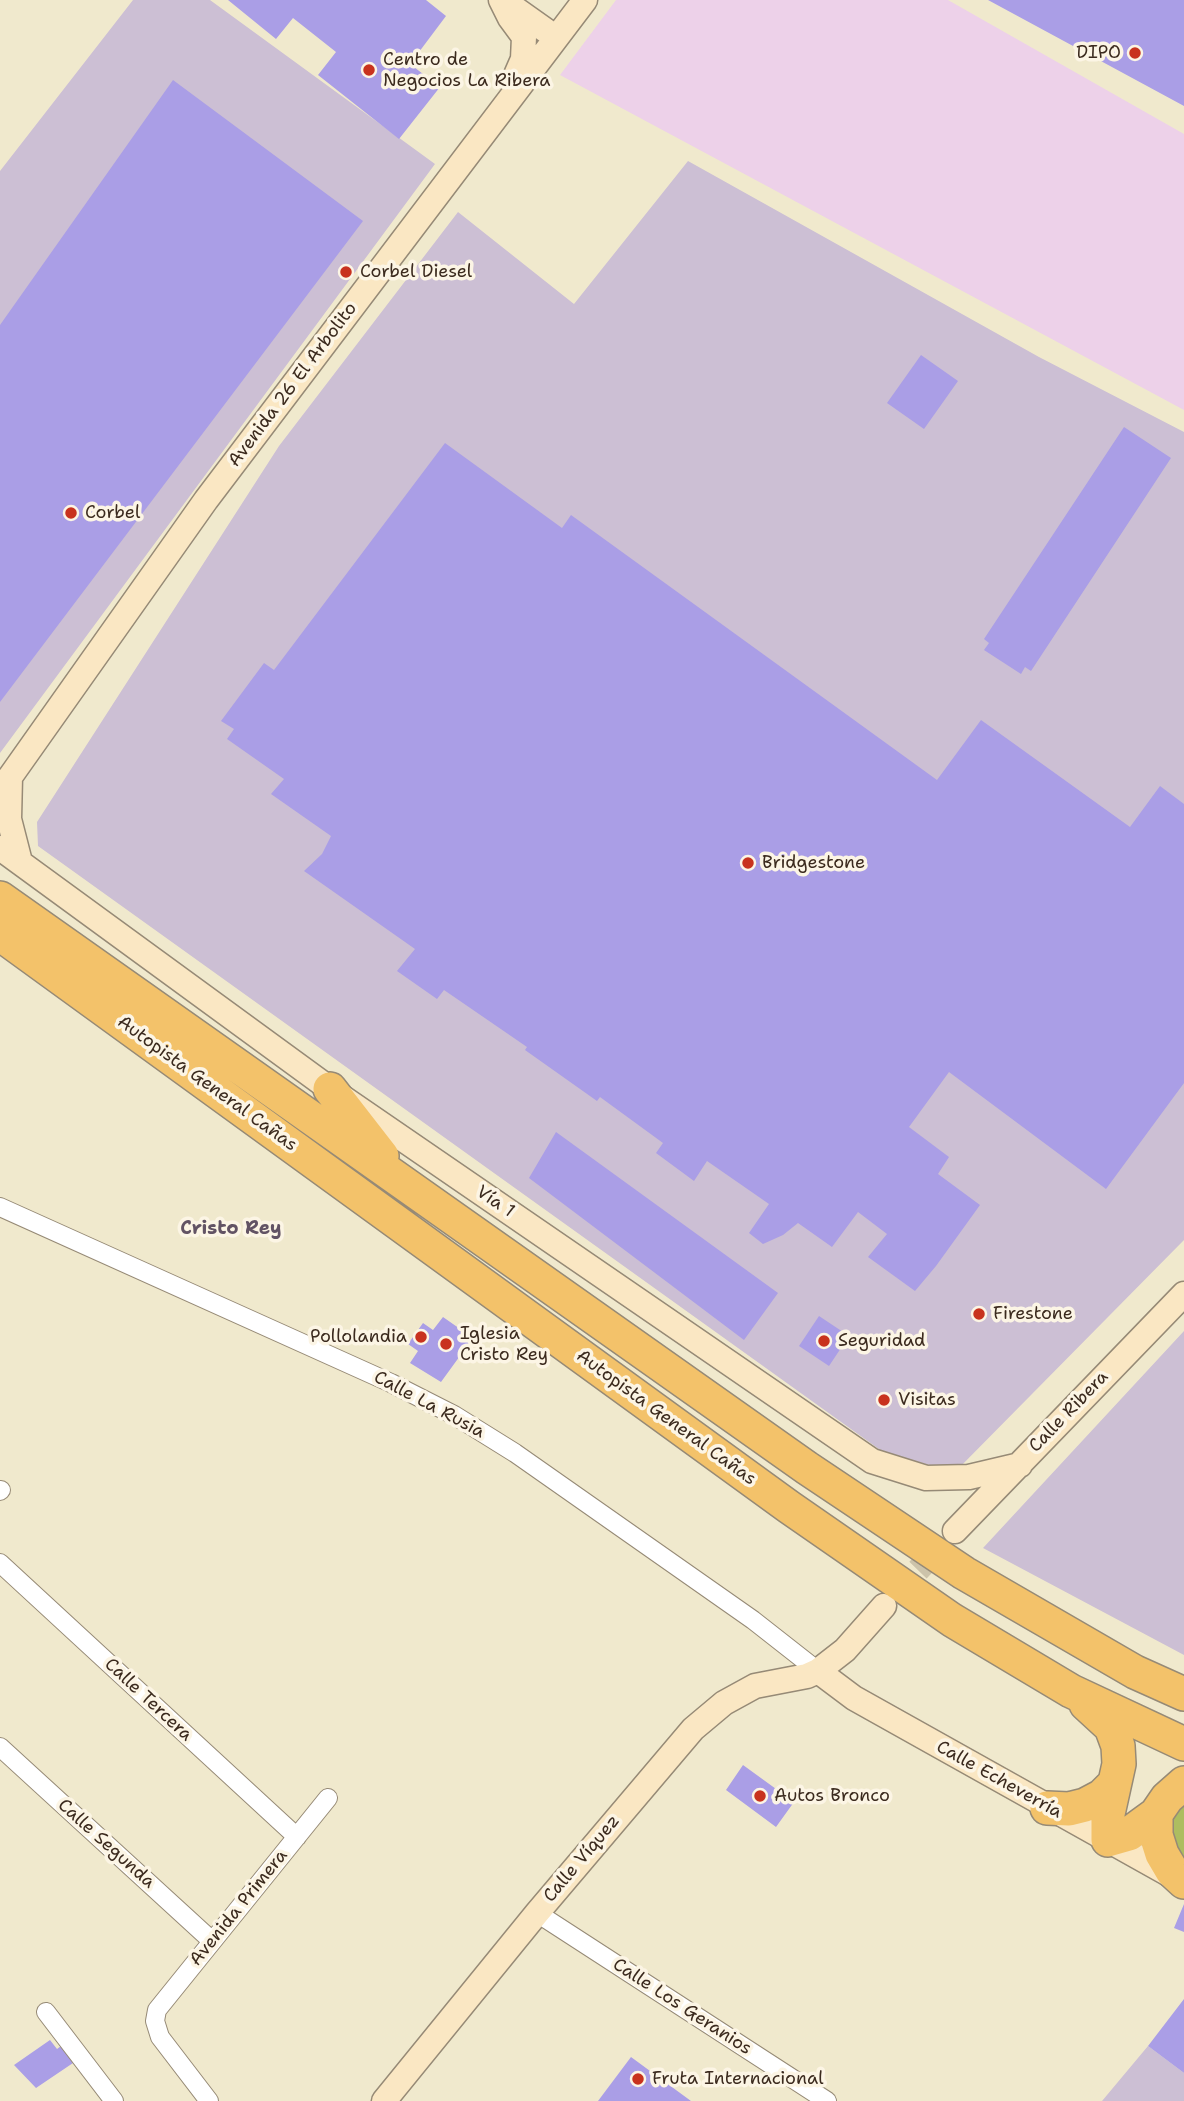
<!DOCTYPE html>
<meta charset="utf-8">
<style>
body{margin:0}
canvas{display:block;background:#f0e9cd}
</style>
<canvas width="1184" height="2101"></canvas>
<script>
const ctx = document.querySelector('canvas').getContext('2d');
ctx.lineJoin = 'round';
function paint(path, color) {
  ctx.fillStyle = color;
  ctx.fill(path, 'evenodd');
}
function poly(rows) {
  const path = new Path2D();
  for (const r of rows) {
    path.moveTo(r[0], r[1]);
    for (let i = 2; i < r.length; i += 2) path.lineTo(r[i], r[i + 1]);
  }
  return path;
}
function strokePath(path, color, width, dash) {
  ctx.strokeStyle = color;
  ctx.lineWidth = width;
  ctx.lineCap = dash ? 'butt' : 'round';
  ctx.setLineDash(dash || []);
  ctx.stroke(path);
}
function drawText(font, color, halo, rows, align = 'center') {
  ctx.font = font + ' "Shantell Sans",sans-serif';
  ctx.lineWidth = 7;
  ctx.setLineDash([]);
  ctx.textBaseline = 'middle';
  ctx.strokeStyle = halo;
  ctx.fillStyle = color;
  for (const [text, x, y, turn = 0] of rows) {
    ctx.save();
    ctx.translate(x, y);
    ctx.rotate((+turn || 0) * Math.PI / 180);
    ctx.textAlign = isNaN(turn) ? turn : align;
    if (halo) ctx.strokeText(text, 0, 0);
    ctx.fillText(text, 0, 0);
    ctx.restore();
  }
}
paint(poly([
 [616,0,948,0,1184,134,1184,410,560,75]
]), '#edd1e9');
paint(poly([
 [133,0,210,0,435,164,0,753,0,171],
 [688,161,1039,357,1184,432,1184,1240,955,1472,883,1452,38,846,37,822,279,446,458,212,574,304],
 [1184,1331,1184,1655,983,1548],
 [1148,2046,1184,2073,1184,2101,1102,2101]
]), '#ccbfd4');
paint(poly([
 [1184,1799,1184,1858,1177,1854,1171,1844,1171,1814]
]), '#adbd60');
paint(poly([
 [228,0,426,0,446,16,410,64,440,87,399,139,318,75,336,52,293,18,276,39],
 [988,0,1184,0,1184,106],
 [173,80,363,221,0,702,0,325],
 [921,355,958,381,924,429,887,403],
 [1124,427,1171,458,1031,671,1025,667,1021,674,984,650,989,643,984,639],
 [445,443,562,528,571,515,937,780,981,720,1130,827,1160,786,1184,804,1184,1083,1106,1189,949,1072,909,1127,949,1157,938,1174,980,1205,936,1266,915,1291,868,1257,887,1234,858,1212,832,1247,798,1223,783,1235,763,1244,749,1233,769,1204,707,1161,694,1181,656,1153,663,1143,600,1097,597,1101,525,1050,527,1047,444,990,437,999,397,971,415,949,304,871,322,854,331,836,271,794,284,779,227,739,234,729,221,721,264,663,274,670],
 [556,1132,778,1293,744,1340,529,1178],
 [819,1316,849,1336,829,1366,799,1346],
 [443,1317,473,1338,441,1382,410,1363,418,1351,408,1344,423,1323,433,1330],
 [743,1765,794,1802,776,1827,726,1790],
 [1184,1904,1184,1932,1174,1928],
 [1184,1999,1184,2073,1148,2046],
 [50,2040,57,2049,61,2046,73,2063,36,2088,14,2065],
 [631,2057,691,2101,598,2101]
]), '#aa9ee6');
strokePath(poly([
 [893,1596,945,1542]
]), '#ccc3aa', 24, [24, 12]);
const street = poly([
 [0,1207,391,1383,454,1415,515,1453,753,1620,818,1671],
 [0,1491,1,1490],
 [0,1563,297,1837],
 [0,1747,212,1941],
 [537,1913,827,2101],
 [46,2012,114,2101],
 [209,2101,160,2037,155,2021,157,2010,328,1798]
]);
const secondary = poly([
 [501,0,510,18,524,37,523,59,513,82],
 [507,3,555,37],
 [10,777,9,819,20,862],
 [0,787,10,777,206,500,585,0],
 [0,848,330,1089,872,1461,926,1478,969,1477,1020,1465],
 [955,1531,1184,1294],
 [818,1671,854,1698,1174,1877],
 [384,2101,537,1913,693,1729,724,1703,755,1686,807,1676,818,1671,845,1650,884,1606]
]);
const highway = poly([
 [0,898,807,1468,964,1573,1135,1672,1184,1694],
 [0,934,789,1507,952,1620,1071,1691,1184,1744],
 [330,1089,382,1156],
 [1086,1704,1111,1727,1118,1746,1119,1764,1108,1814,1108,1840,1129,1834,1141,1825,1156,1814,1167,1798,1184,1783],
 [1047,1808,1069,1809,1085,1805,1102,1796,1114,1784],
 [1156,1814,1156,1835,1162,1854,1172,1871,1184,1882]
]);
strokePath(street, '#968a76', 20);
strokePath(secondary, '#968a76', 27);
strokePath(highway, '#968a76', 36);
strokePath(street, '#fff', 18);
strokePath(secondary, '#fae7c3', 24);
strokePath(highway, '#f3c26a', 33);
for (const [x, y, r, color] of [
 [1135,53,7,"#c8321e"],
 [369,70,7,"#c8321e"],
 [346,272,7,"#c8321e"],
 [71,513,7,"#c8321e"],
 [748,863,7,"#c8321e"],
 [979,1314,7,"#c8321e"],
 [421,1337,7,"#c8321e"],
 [824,1341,7,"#c8321e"],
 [446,1344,7,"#c8321e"],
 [884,1400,7,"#c8321e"],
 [760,1796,7,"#c8321e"],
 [638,2079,7,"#c8321e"]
]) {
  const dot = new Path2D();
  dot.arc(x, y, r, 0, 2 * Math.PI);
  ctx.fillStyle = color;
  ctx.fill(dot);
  strokePath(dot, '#fcf5e5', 2.5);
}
drawText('18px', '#3b2a1e', '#fcf5e5', [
 ["DIPO",1121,53,"right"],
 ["Centro de",383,60],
 ["Negocios La Ribera",383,81],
 ["Corbel Diesel",360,272],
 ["Corbel",85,513],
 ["Bridgestone",762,863],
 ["Firestone",993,1314],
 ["Iglesia",460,1334],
 ["Cristo Rey",460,1355],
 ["Pollolandia",407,1337,"right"],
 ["Seguridad",838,1341],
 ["Visitas",898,1400],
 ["Autos Bronco",774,1796],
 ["Fruta Internacional",652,2079]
], 'left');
drawText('18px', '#3b2a1e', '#fcf5e5', [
 ["Avenida 26 El Arbolito",293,385,-53],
 ["Autopista General Cañas",207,1084,36],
 ["Vía 1",495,1202,34],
 ["Calle La Rusia",429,1405,28],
 ["Calle Ribera",1069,1412,-46],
 ["Autopista General Cañas",666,1418,36],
 ["Calle Tercera",148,1700,43],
 ["Calle Echeverría",999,1780,29],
 ["Calle Segunda",106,1844,42],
 ["Calle Víquez",582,1859,-50],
 ["Avenida Primera",239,1908,-51],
 ["Calle Los Geranios",682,2007,33]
]);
drawText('bold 19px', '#625364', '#fcf5e5', [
 ["Cristo Rey",231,1229]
]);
</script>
